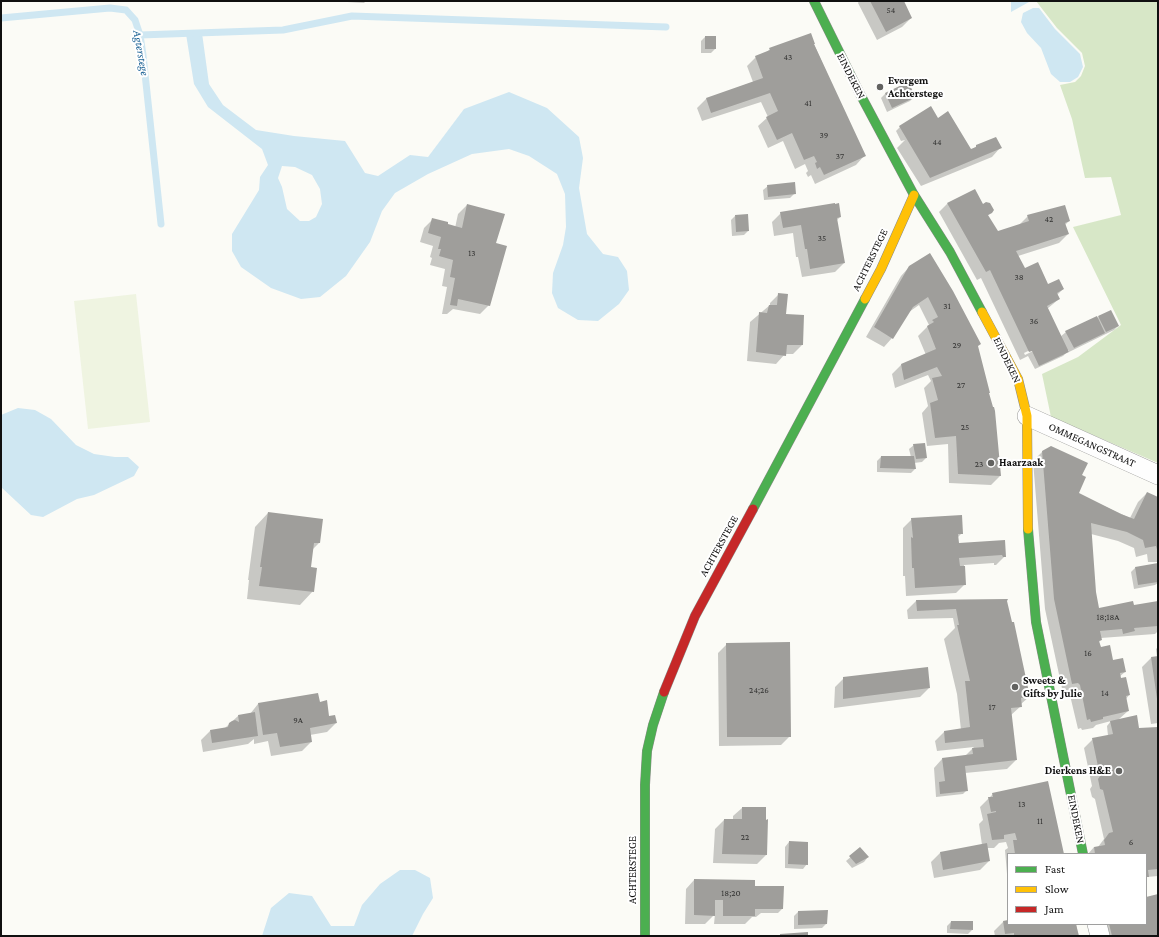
<!DOCTYPE html>
<style>
body{margin:0}
#map{position:relative;width:1159px;height:937px;overflow:hidden;background:#fbfbf6;font-family:"Crimson Pro",serif}
canvas{display:block}
.frame{position:absolute;inset:0;border:2px solid #101010;pointer-events:none}
.legend{position:absolute;left:1007px;top:853px;width:140px;height:72px;box-sizing:border-box;background:#fff;border:1px solid #9f9f9f;margin:0;padding:5px 7px;list-style:none;font-size:12px;color:#101010}
.legend li{display:flex;align-items:center;gap:8px;height:20px}
.legend b{width:20px;border:1px solid #9f9f9f}
</style>
<div id="map">
<canvas width="1159" height="937"></canvas>
<div class="frame"></div>
<ul class="legend">
<li><b style="height:5px;background:#4caf50"></b>Fast</li>
<li><b style="height:5px;background:#ffc107"></b>Slow</li>
<li><b style="height:5px;background:#c62828"></b>Jam</li>
</ul>
</div>
<script>
const ctx = document.querySelector('canvas').getContext('2d');
ctx.lineJoin = 'round';
function paint(path, color) {
  ctx.fillStyle = color;
  ctx.fill(path, 'evenodd');
}
function poly(rows) {
  const path = new Path2D();
  for (const r of rows) {
    path.moveTo(r[0], r[1]);
    for (let i = 2; i < r.length; i += 2) path.lineTo(r[i], r[i + 1]);
  }
  return path;
}
function strokePath(path, color, width, dash) {
  ctx.strokeStyle = color;
  ctx.lineWidth = width;
  ctx.lineCap = dash ? 'butt' : 'round';
  ctx.setLineDash(dash || []);
  ctx.stroke(path);
}
function drawText(font, color, halo, rows, align = 'center') {
  ctx.font = font + ' "Crimson Pro",serif';
  ctx.lineWidth = 4;
  ctx.setLineDash([]);
  ctx.textBaseline = 'middle';
  ctx.strokeStyle = halo;
  ctx.fillStyle = color;
  for (const [text, x, y, turn = 0] of rows) {
    ctx.save();
    ctx.translate(x, y);
    ctx.rotate((+turn || 0) * Math.PI / 180);
    ctx.textAlign = isNaN(turn) ? turn : align;
    if (halo) ctx.strokeText(text, 0, 0);
    ctx.fillText(text, 0, 0);
    ctx.restore();
  }
}
paint(poly([
 [1036,1,1158,1,1158,463,1051,417,1042,374,1078,357,1121,325,1073,227,1121,215,1111,177,1085,178,1072,119,1060,85,1075,82,1081,76,1085,66,1082,53,1057,28]
]), '#d7e7c7');
paint(poly([
 [136,294,150,422,88,429,74,301]
]), '#eff4e1');
paint(poly([
 [1011,1,1029,1,1029,2,1011,12],
 [1033,8,1039,8,1055,29,1080,54,1083,67,1078,77,1070,82,1060,82,1051,74,1041,48,1027,33,1021,22,1023,13],
 [202,33,209,84,223,105,256,130,294,136,345,141,365,173,378,176,410,155,428,157,464,109,509,92,547,108,579,137,583,158,579,188,587,234,603,254,618,257,627,271,629,290,619,304,598,321,578,320,558,308,552,293,553,273,563,245,566,227,565,194,557,174,529,156,509,149,472,154,428,174,395,193,382,211,370,242,346,276,320,297,301,299,271,288,241,267,232,251,232,234,259,190,260,177,268,165,262,149,208,107,194,84,186,34],
 [282,166,295,167,312,175,320,189,322,204,316,217,309,221,300,221,287,209,282,187,278,178],
 [18,408,35,410,51,419,76,445,94,454,115,457,128,457,139,467,134,476,94,495,77,499,43,517,31,515,1,487,1,415],
 [400,870,415,870,430,878,433,898,423,914,412,936,262,936,271,908,289,893,312,896,331,926,354,926,362,905,380,884]
]), '#cfe7f2');
paint(poly([
 [347,1,366,1,364,3,347,2],
 [859,1,903,1,911,18,902,27,877,40,858,3],
 [705,37,715,49,711,53,701,53,701,41],
 [813,42,864,156,856,165,815,184,811,175,808,177,806,173,808,171,805,164,795,169,783,141,768,148,758,126,768,117,761,102,702,121,697,108,706,99,753,82,747,66,756,57,766,53,770,49],
 [908,83,914,97,910,101,887,112,881,98,885,94],
 [900,127,971,150,977,146,1000,148,992,157,921,186,897,148,905,140,901,141,896,131],
 [768,186,795,193,790,198,764,200,763,190],
 [947,204,983,205,991,213,987,216,997,233,1019,225,1028,216,1069,221,1065,225,1068,234,1059,243,1018,256,1024,269,1047,286,1063,289,1057,295,1059,299,1047,309,1060,337,1066,332,1099,317,1118,326,1114,330,1069,352,1069,350,1063,356,1035,369,1028,356,1020,360,981,278,977,280,939,212],
 [1051,340,1051,342,1025,355,1024,353],
 [467,205,495,243,489,305,480,314,453,309,447,314,442,314,447,287,442,286,445,269,430,265,432,258,430,257,433,246,420,242,424,228,433,219,455,228,458,214],
 [781,213,840,217,836,221,844,263,835,272,802,277,798,257,796,257,793,233,774,236,772,222],
 [735,216,748,231,744,235,732,236,731,220],
 [910,266,977,346,988,393,1000,476,991,485,949,483,948,444,927,446,922,413,928,406,924,388,931,381,928,375,895,388,892,374,901,365,926,355,918,336,929,325,919,305,909,312,892,338,884,347,866,337,901,276],
 [779,294,785,314,802,345,793,354,785,354,776,364,747,361,750,322,770,305,770,303],
 [914,445,926,458,922,462,914,463,915,469,911,473,877,472,877,461,881,457,911,457,909,449],
 [1042,452,1081,475,1078,494,1130,518,1138,502,1147,493,1158,498,1158,562,1148,562,1147,554,1136,557,1134,548,1118,541,1091,534,1095,592,1098,609,1134,606,1158,602,1158,631,1155,634,1101,638,1101,640,1099,642,1100,648,1125,672,1119,677,1129,695,1126,699,1128,711,1118,720,1139,729,1158,728,1158,876,1147,877,1146,879,1146,854,1088,854,1094,847,1098,847,1104,839,1095,799,1092,797,1090,789,1092,786,1084,748,1093,739,1108,736,1107,726,1111,721,1096,725,1093,728,1082,730,1081,728,1078,729,1069,691,1063,693,1045,609,1033,461],
 [268,513,319,543,312,550,310,568,313,591,300,605,247,599,249,580,248,580,255,527],
 [912,519,962,533,957,538,958,544,1004,541,1005,556,996,565,994,565,994,563,964,565,965,584,956,593,906,596,905,576,903,576,903,528],
 [1135,568,1158,571,1158,583,1155,585,1134,589,1131,572],
 [916,601,1006,601,1029,697,1021,704,1021,706,1011,715,1016,760,1007,769,965,773,967,790,963,794,936,797,934,768,942,759,965,756,974,747,937,751,935,741,944,732,961,730,957,694,944,639,955,628,953,618,908,619,907,610],
 [727,644,790,736,781,745,719,746,718,653],
 [1158,647,1158,723,1151,724,1142,667,1151,658,1157,657,1156,649],
 [844,678,929,688,920,697,834,708,835,687],
 [319,703,328,717,336,723,327,732,310,735,311,742,302,751,271,756,268,741,254,744,254,739,248,744,203,752,201,740,210,731,225,728,238,716,250,714,258,704],
 [993,794,1063,854,1008,854,1008,874,1007,874,1005,850,1008,848,1006,842,999,843,994,848,987,848,989,861,980,870,934,878,931,862,940,853,982,845,979,824,983,820,980,807],
 [742,808,765,808,766,855,757,864,713,863,715,829,724,820,733,820,733,816],
 [789,842,807,864,803,869,785,868,785,847],
 [860,849,868,857,864,862,852,868,846,861],
 [694,880,782,909,778,913,761,913,756,917,752,917,745,924,714,924,715,914,705,924,685,924,686,889],
 [1158,895,1158,936,1102,936,1099,924,1146,924,1146,898],
 [827,911,826,924,822,928,794,929,794,916,798,912],
 [1008,921,1008,924,1076,924,1078,936,995,936,994,931,1003,922],
 [951,922,972,930,968,934,947,933,947,926]
]), '#0003');
strokePath(poly([
 [1,18,110,8,126,10,135,20,140,35,143,55,161,224],
 [140,35,283,30,352,16,666,27]
]), '#cfe7f2', 7);
paint(poly([
 [870,1,904,1,912,18,886,32],
 [811,33,815,44,814,44,866,156,824,175,820,167,817,169,815,163,817,162,814,156,804,160,792,133,777,140,766,117,778,111,770,93,711,113,706,98,763,78,755,56,770,50,769,48],
 [705,36,716,36,716,49,705,49],
 [908,82,916,97,892,108,885,93],
 [931,106,938,118,948,111,971,149,976,147,976,145,996,137,1002,148,930,178,899,126],
 [795,182,796,194,768,197,767,185],
 [975,189,983,204,986,202,990,203,994,210,992,213,988,215,998,231,1029,221,1027,215,1065,205,1070,221,1065,223,1069,234,1016,251,1025,268,1038,262,1048,284,1059,279,1064,289,1057,293,1060,299,1047,306,1069,352,1039,366,1032,351,1029,352,990,270,986,272,947,203],
 [835,203,835,204,839,203,841,217,837,218,845,263,810,269,807,249,805,249,801,225,783,228,780,212],
 [467,204,505,214,496,243,507,246,490,306,458,299,457,306,450,305,455,278,450,277,453,260,439,256,441,249,438,249,441,237,428,233,432,218,448,222,448,224,462,228],
 [748,214,749,231,736,232,735,215],
 [930,253,953,291,981,344,978,346,990,393,989,393,993,407,994,407,995,411,1001,476,958,474,956,436,935,438,930,403,938,400,932,378,942,376,937,367,904,380,901,364,936,349,927,326,934,322,932,320,938,317,928,297,913,307,893,339,874,327,909,266],
 [778,293,788,294,786,314,804,315,803,345,787,345,786,356,756,352,759,312,767,313,769,305,777,305],
 [1111,310,1119,326,1106,332,1098,316],
 [1097,316,1105,333,1074,348,1065,331],
 [925,443,927,458,916,459,913,444],
 [1051,446,1088,463,1082,475,1086,477,1079,493,1121,514,1134,519,1147,492,1158,497,1158,553,1156,546,1145,548,1143,540,1127,532,1091,523,1096,592,1099,608,1133,601,1134,605,1158,601,1158,626,1134,628,1135,631,1123,634,1122,629,1100,631,1102,640,1099,641,1101,647,1110,645,1113,660,1123,658,1126,672,1120,673,1121,678,1126,677,1130,695,1126,696,1129,711,1103,717,1103,719,1091,722,1090,719,1087,720,1080,685,1078,683,1072,684,1054,599,1042,451],
 [881,456,914,456,916,469,880,468],
 [268,512,323,519,320,543,314,543,311,567,317,568,314,592,259,586,262,567,260,567],
 [962,515,963,534,958,534,959,543,1005,540,1006,557,1003,557,1002,555,959,558,960,566,965,566,966,585,915,588,914,568,912,568,911,537,913,538,911,518],
 [1158,563,1158,582,1138,585,1135,567],
 [1008,599,1007,601,1012,622,1014,622,1030,697,1021,698,1022,707,1011,708,1017,760,965,766,968,791,940,794,939,782,945,781,942,758,973,754,972,748,984,747,983,739,945,743,944,731,970,727,965,681,970,681,957,625,959,625,956,609,917,611,916,600],
 [790,642,791,737,727,737,726,643],
 [1158,656,1158,699,1157,699,1151,657],
 [928,667,930,688,843,699,843,677],
 [318,693,320,702,327,700,329,716,335,715,337,723,310,728,312,742,280,747,277,733,263,735,258,703],
 [255,712,258,736,212,743,210,730,228,727,229,723,232,721,235,720,239,722,238,715],
 [1137,715,1139,728,1158,727,1158,869,1148,870,1149,877,1146,877,1146,854,1095,854,1094,847,1105,845,1104,840,1109,833,1113,832,1103,790,1100,789,1098,779,1100,776,1092,738,1113,734,1110,721],
 [1048,781,1064,854,1015,854,1013,840,1017,840,1015,833,1004,835,1004,839,992,840,987,814,996,812,996,811,991,812,988,797,993,797,992,793],
 [742,807,766,807,766,820,768,819,767,855,722,854,724,819,742,819],
 [789,841,808,842,808,865,788,864],
 [987,843,990,861,943,870,940,852],
 [860,847,869,857,856,864,849,856],
 [694,879,755,880,755,886,784,886,783,909,755,909,755,916,723,916,723,900,715,900,715,916,694,915],
 [1158,894,1158,936,1112,936,1109,924,1146,924,1146,897],
 [828,910,827,924,798,925,798,911],
 [1008,920,1008,924,1076,924,1079,936,1014,936,1014,933,1005,934,1003,921],
 [951,921,973,921,973,930,950,929],
 [808,932,808,936,780,936,780,934]
]), '#9f9e9b');
const street = poly([
 [1027,416,1158,475],
 [1097,924,1100,936]
]);
const fast = poly([
 [814,1,859,92,914,195,950,252,982,312],
 [753,509,865,299],
 [1028,529,1036,622,1083,854],
 [645,936,645,785,647,751,653,725,664,692]
]);
const slow = poly([
 [865,299,881,269,914,195],
 [982,312,1018,379,1027,416,1028,529]
]);
const jam = poly([
 [664,692,695,616,753,509]
]);
strokePath(street, '#969694', 20);
strokePath(fast, '#8c8c8a', 10);
strokePath(slow, '#8c8c8a', 10);
strokePath(jam, '#8c8c8a', 10);
strokePath(street, '#fefefe', 19);
strokePath(fast, '#4caf50', 9);
strokePath(slow, '#ffc107', 9);
strokePath(jam, '#c62828', 9);
for (const [x, y, r, color] of [
 [880,87,4,"#626260"],
 [991,463,4,"#626260"],
 [1015,687,4,"#626260"],
 [1119,771,4,"#626260"]
]) {
  const dot = new Path2D();
  dot.arc(x, y, r, 0, 2 * Math.PI);
  ctx.fillStyle = color;
  ctx.fill(dot);
  strokePath(dot, '#fff', 1.5);
}
drawText('9px', '#343433', null, [
 ["54",891,10],
 ["43",788,57],
 ["41",808,103],
 ["39",824,135],
 ["44",937,142],
 ["37",840,156],
 ["42",1049,219],
 ["35",822,238],
 ["13",472,253],
 ["38",1019,277],
 ["31",947,306],
 ["36",1034,321],
 ["29",957,345],
 ["27",961,385],
 ["25",965,427],
 ["23",979,464],
 ["18;18A",1108,617],
 ["16",1088,653],
 ["24;26",759,690],
 ["14",1105,693],
 ["17",992,707],
 ["9A",298,720],
 ["13",1022,804],
 ["11",1040,821],
 ["22",745,837],
 ["6",1131,842],
 ["18;20",731,893]
]);
drawText('11px', '#101010', '#fff', [
 ["EINDEKEN",851,76,63],
 ["ACHTERSTEGE",870,260,-64],
 ["EINDEKEN",1007,360,64],
 ["OMMEGANGSTRAAT",1092,445,24],
 ["ACHTERSTEGE",719,546,-61],
 ["EINDEKEN",1076,819,79],
 ["ACHTERSTEGE",633,870,-90]
]);
drawText('bold 11px', '#101010', '#fff', [
 ["Evergem",888,81],
 ["Achterstege",888,94],
 ["Haarzaak",999,463],
 ["Sweets &",1023,681],
 ["Gifts by Julie",1023,694],
 ["Dierkens H&E",1111,771,"right"]
], 'left');
drawText('italic 12px', '#236798', '#fff', [
 ["Agterstege",141,53,80]
]);
</script>
